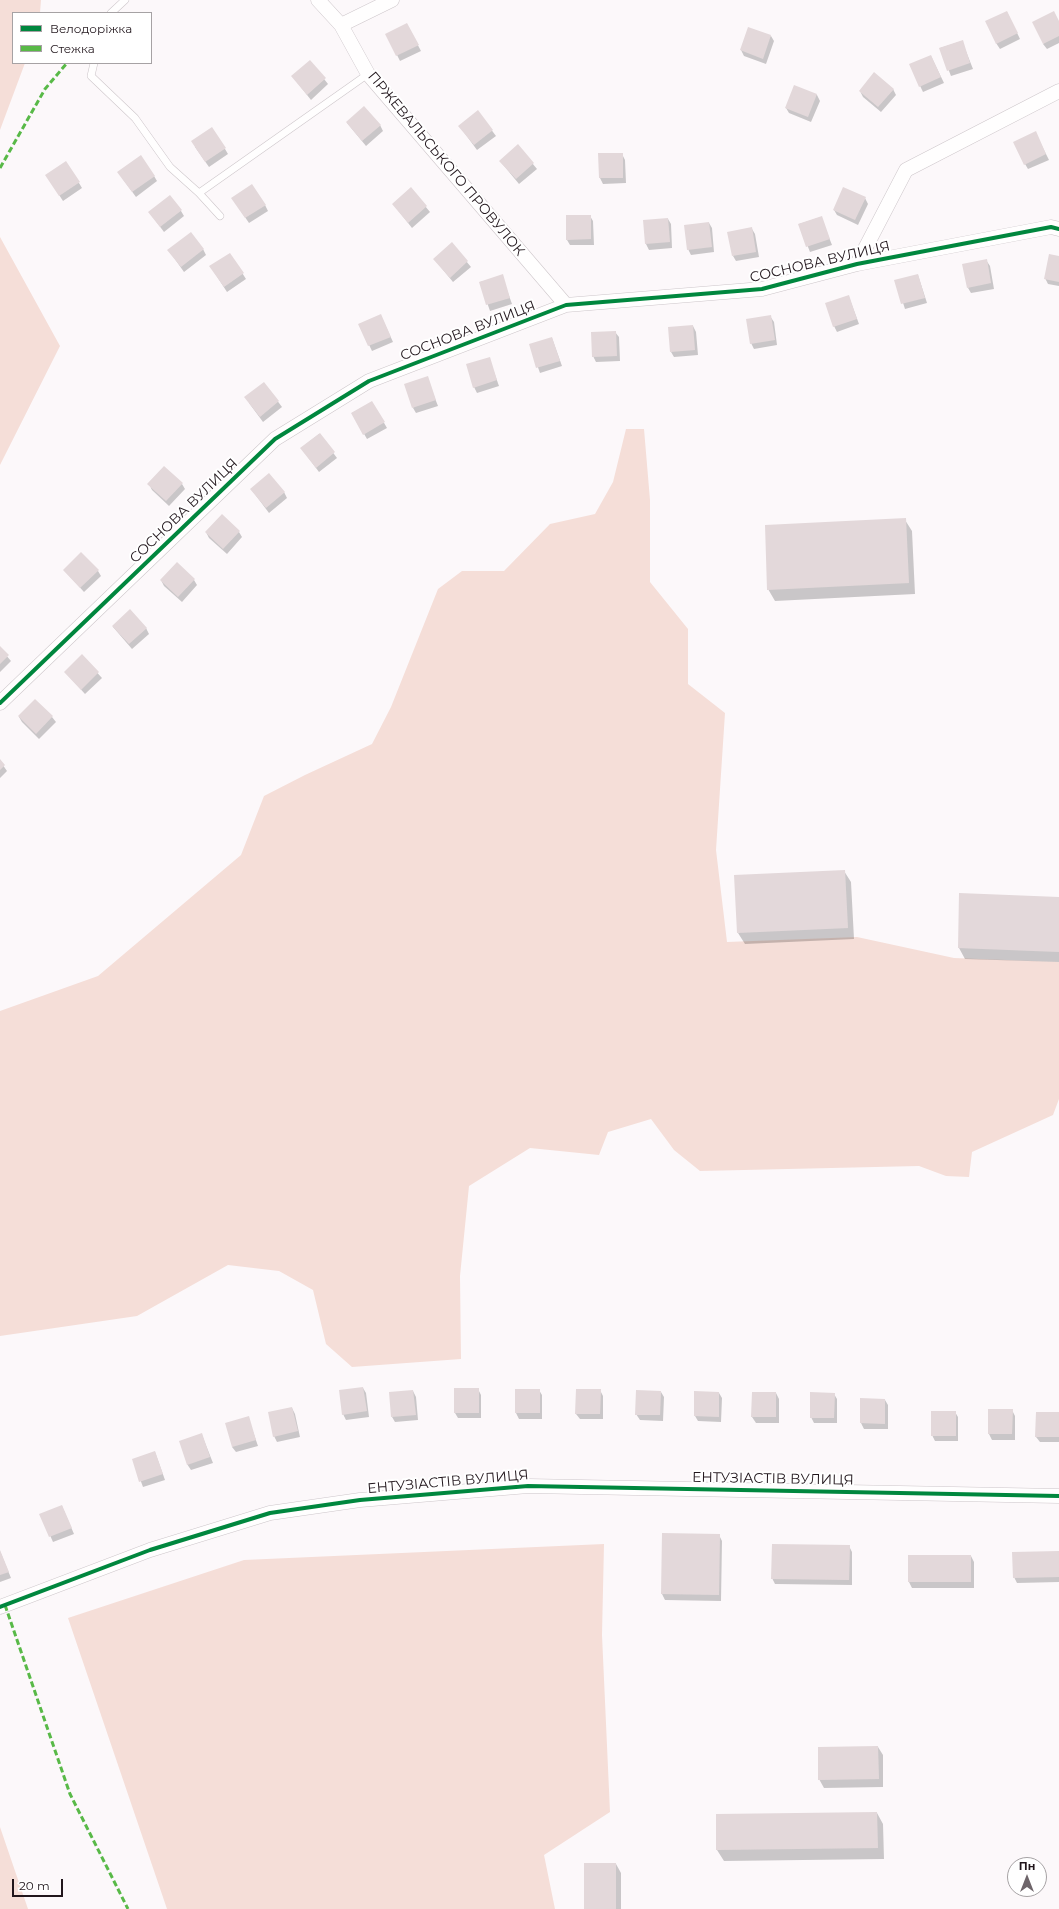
<!DOCTYPE html>
<meta charset="utf-8">
<style>
body{margin:0}
#map{position:relative;width:1059px;height:1909px;overflow:hidden;background:#fcf8fa;font-family:Montserrat,sans-serif}
canvas{display:block}
.legend{position:absolute;left:12px;top:12px;width:140px;height:52px;box-sizing:border-box;background:#fff;border:1px solid #a6a2a4;margin:0;padding:5px 7px;list-style:none;font-size:12px;color:#21161c}
.legend li{display:flex;align-items:center;gap:8px;height:20px}
.legend b{width:20px;border:1px solid #a6a2a4}
.north{position:absolute;left:1007px;top:1857px;width:40px;height:40px;box-sizing:border-box;background:#fff;border:1px solid #a6a2a4;border-radius:50%;rotate:0deg;font-size:11px;font-weight:700;line-height:16px;text-align:center;color:#21161c}
.north::after{content:'';display:block;margin:auto;width:14px;height:18px;background:#6e656a;clip-path:polygon(50% 0,100% 100%,50% 72%,0 100%)}
.scale{position:absolute;left:12px;top:1879px;width:51px;height:18px;box-sizing:border-box;border:2px solid #21161c;border-top:0;padding-left:5px;font-size:12px;line-height:14px;white-space:nowrap;color:#21161c;-webkit-text-stroke:3px #fff;paint-order:stroke}
</style>
<div id="map">
<canvas width="1059" height="1909"></canvas>
<ul class="legend">
<li><b style="height:5px;background:#00873e"></b>Велодоріжка</li>
<li><b style="height:5px;background:#58b947"></b>Стежка</li>
</ul>
<div class="north">Пн</div>
<div class="scale">20 m</div>
</div>
<script>
const ctx = document.querySelector('canvas').getContext('2d');
ctx.lineJoin = 'round';
function paint(path, color) {
  ctx.fillStyle = color;
  ctx.fill(path, 'evenodd');
}
function poly(rows) {
  const path = new Path2D();
  for (const r of rows) {
    path.moveTo(r[0], r[1]);
    for (let i = 2; i < r.length; i += 2) path.lineTo(r[i], r[i + 1]);
  }
  return path;
}
function strokePath(path, color, width, dash) {
  ctx.strokeStyle = color;
  ctx.lineWidth = width;
  ctx.lineCap = dash ? 'butt' : 'round';
  ctx.setLineDash(dash || []);
  ctx.stroke(path);
}
function drawText(font, color, halo, rows, align = 'center') {
  ctx.font = font + ' Montserrat,sans-serif';
  ctx.lineWidth = 4;
  ctx.setLineDash([]);
  ctx.textBaseline = 'middle';
  ctx.strokeStyle = halo;
  ctx.fillStyle = color;
  for (const [text, x, y, turn = 0] of rows) {
    ctx.save();
    ctx.translate(x, y);
    ctx.rotate((+turn || 0) * Math.PI / 180);
    ctx.textAlign = isNaN(turn) ? turn : align;
    if (halo) ctx.strokeText(text, 0, 0);
    ctx.fillText(text, 0, 0);
    ctx.restore();
  }
}
paint(poly([
 [0,0,41,0,40,13,13,13,13,63,25,63,0,130],
 [0,237,60,346,0,465],
 [626,429,644,429,650,500,650,582,688,629,688,684,725,713,716,850,727,942,857,937,954,958,1059,962,1059,1099,1053,1115,972,1152,969,1177,946,1176,919,1166,700,1171,674,1150,651,1119,608,1132,599,1155,530,1148,469,1186,460,1276,461,1359,352,1367,326,1344,313,1290,279,1271,228,1265,137,1316,0,1336,0,1011,98,976,241,855,264,796,305,775,372,744,391,707,438,589,462,571,504,571,550,524,595,514,613,482],
 [604,1544,602,1635,610,1812,544,1855,555,1909,167,1909,68,1618,244,1560],
 [0,1827,28,1909,0,1909]
]), '#f5ded8');
paint(poly([
 [1007,12,1020,39,1000,49,996,43],
 [1059,22,1059,43,1047,49,1043,44],
 [410,30,421,51,400,61,387,35],
 [771,36,774,41,766,64,744,56,741,50],
 [962,41,973,69,951,76,940,48],
 [931,56,944,83,923,92,910,65],
 [310,61,328,84,311,100,292,76],
 [795,86,817,95,820,101,811,122,789,113,786,108],
 [893,89,896,95,881,112,863,97,860,91],
 [478,112,496,136,477,150,463,131],
 [347,123,380,125,383,131,366,146],
 [1038,138,1049,160,1028,169,1025,164],
 [518,146,537,169,519,184,500,161],
 [195,147,225,149,228,154,209,167],
 [599,154,622,154,625,160,626,183,603,184,600,178],
 [154,176,157,181,136,197,122,178],
 [50,181,79,183,82,188,63,201],
 [411,189,430,212,412,228,393,204],
 [865,198,868,204,858,225,837,215,834,210],
 [236,204,265,205,268,211,249,223],
 [181,211,184,216,164,232,149,212],
 [590,216,593,221,594,245,570,245,567,240],
 [821,217,832,245,810,252,799,224],
 [668,219,671,224,672,248,649,250,646,244,644,221],
 [709,223,712,228,714,252,691,255,688,249],
 [752,229,755,234,759,257,736,261,733,256],
 [452,244,471,267,453,282,434,259],
 [203,249,206,255,184,272,172,255],
 [230,254,246,279,227,292,214,272],
 [1059,257,1059,286,1048,284,1045,278],
 [986,260,990,266,994,289,971,293,968,288],
 [918,275,927,303,905,309,896,281],
 [502,276,512,304,490,311,480,282],
 [849,297,859,324,837,332,834,326],
 [770,316,774,322,777,345,754,349,751,343],
 [383,320,393,342,372,351,359,324],
 [693,326,696,332,698,355,674,357,671,352],
 [615,332,619,337,620,361,596,362,593,356],
 [552,338,562,366,540,373,530,345],
 [489,358,499,386,477,393,474,387],
 [427,378,438,406,416,413,413,408],
 [264,383,282,407,263,422,249,403],
 [372,402,387,428,367,439,352,413],
 [319,434,337,458,319,472,301,448],
 [149,484,182,484,185,489,169,506,152,490],
 [251,489,284,492,287,498,269,513],
 [905,520,912,531,915,594,775,601,768,589],
 [206,532,239,532,242,537,227,554,209,538],
 [64,570,98,571,101,576,84,592],
 [161,580,194,580,197,585,182,602,164,586],
 [113,627,146,628,149,634,132,649],
 [0,648,11,661,0,672],
 [82,656,102,678,85,694,65,672],
 [35,700,52,717,56,722,39,739,22,722,19,717],
 [0,761,7,771,0,778],
 [844,871,851,882,854,939,745,944,738,933],
 [1059,898,1059,962,965,959,959,948],
 [363,1388,366,1393,369,1417,346,1420,343,1414],
 [478,1389,481,1395,481,1418,458,1418,455,1413],
 [516,1390,539,1390,542,1395,542,1419,519,1419,516,1413],
 [600,1390,603,1396,603,1419,580,1419,576,1414],
 [413,1391,416,1397,418,1420,395,1422,392,1417],
 [661,1392,664,1397,663,1421,640,1420,636,1414],
 [719,1393,722,1398,721,1422,698,1421,695,1416],
 [753,1393,776,1393,779,1399,779,1423,756,1423,752,1417],
 [834,1394,837,1399,837,1423,814,1423,811,1417],
 [885,1400,888,1405,888,1429,864,1429,861,1423],
 [292,1408,295,1414,300,1437,277,1442,274,1436],
 [989,1410,1012,1410,1015,1416,1015,1440,992,1440,989,1434],
 [955,1412,958,1417,958,1441,935,1441,932,1435],
 [1059,1413,1059,1442,1040,1442,1036,1437],
 [248,1417,258,1446,236,1452,232,1447],
 [202,1435,213,1463,191,1470,187,1464],
 [155,1452,165,1480,143,1487,133,1460],
 [62,1506,74,1534,53,1542,41,1515],
 [663,1534,719,1535,722,1541,721,1601,665,1600,662,1594],
 [849,1546,852,1552,852,1585,775,1584,772,1578],
 [0,1551,11,1578,0,1582],
 [1059,1552,1059,1582,1017,1583,1014,1577],
 [909,1556,971,1556,974,1562,974,1588,912,1588,909,1582],
 [878,1747,883,1755,883,1787,824,1788,819,1779],
 [877,1813,883,1824,884,1859,724,1861,717,1850],
 [616,1864,621,1873,621,1909,585,1909]
]), '#0003');
paint(poly([
 [1007,11,1018,33,996,44,985,21],
 [1054,11,1059,21,1059,36,1043,44,1032,22],
 [407,23,419,45,396,56,385,34],
 [748,27,771,35,763,59,740,50],
 [963,40,970,63,947,71,939,48],
 [931,55,941,77,919,87,909,64],
 [310,60,326,78,307,95,291,76],
 [874,72,894,89,878,107,859,91],
 [794,85,817,94,808,117,785,108],
 [364,106,381,125,362,141,346,122],
 [478,110,493,130,474,145,458,126],
 [212,127,226,148,205,162,191,141],
 [1036,131,1046,154,1024,165,1013,142],
 [518,144,534,163,516,179,499,161],
 [598,153,623,153,623,178,599,178],
 [141,155,155,176,132,192,117,172],
 [66,161,80,182,59,196,45,175],
 [252,184,266,205,245,218,231,198],
 [411,187,427,206,408,223,392,204],
 [843,187,866,197,855,220,833,210],
 [170,195,182,210,160,227,148,212],
 [566,215,591,215,591,239,566,240],
 [822,216,830,239,806,247,798,224],
 [668,218,670,242,645,244,643,220],
 [709,222,712,247,687,250,684,225],
 [752,227,756,252,732,256,727,232],
 [191,232,204,249,181,267,167,250],
 [452,242,468,261,450,278,433,259],
 [230,253,244,273,224,287,209,266],
 [1049,254,1059,256,1059,282,1044,279],
 [987,259,991,283,967,288,962,264],
 [503,274,510,298,486,305,479,282],
 [918,274,925,298,901,304,894,280],
 [849,295,857,319,833,327,825,303],
 [381,314,391,337,368,346,358,324],
 [771,315,775,340,750,344,746,319],
 [693,325,695,350,670,352,668,327],
 [616,331,617,356,592,357,591,332],
 [552,337,560,361,536,368,529,344],
 [490,357,497,380,473,388,466,364],
 [428,376,436,400,412,408,404,384],
 [264,382,279,401,260,417,244,397],
 [372,401,385,422,363,435,351,413],
 [320,433,335,452,316,468,300,448],
 [164,466,183,483,166,501,147,484],
 [269,473,285,492,266,508,250,489],
 [222,514,240,531,223,549,205,532],
 [906,518,909,583,767,590,765,525],
 [81,552,99,570,80,588,63,570],
 [177,562,195,579,178,597,160,580],
 [130,609,147,628,129,644,112,626],
 [0,646,9,655,0,664],
 [82,654,99,672,81,690,64,672],
 [35,699,53,716,36,734,18,716],
 [0,759,5,765,0,770],
 [845,870,848,928,737,933,734,875],
 [959,893,1059,897,1059,952,958,948],
 [363,1387,367,1411,342,1415,339,1390],
 [454,1388,479,1388,479,1413,454,1413],
 [515,1389,540,1389,540,1413,515,1413],
 [576,1389,601,1389,600,1414,575,1414],
 [413,1390,416,1415,391,1417,389,1392],
 [636,1390,661,1391,660,1415,635,1415],
 [694,1391,719,1392,719,1417,694,1416],
 [752,1392,776,1392,776,1417,751,1417],
 [810,1392,835,1393,834,1418,810,1418],
 [860,1398,885,1399,885,1424,860,1423],
 [292,1407,298,1431,273,1437,268,1412],
 [988,1409,1013,1409,1012,1434,988,1434],
 [931,1411,956,1411,956,1436,931,1436],
 [1036,1412,1059,1412,1059,1437,1035,1437],
 [249,1416,256,1440,232,1447,225,1423],
 [202,1433,210,1457,187,1465,179,1441],
 [155,1451,163,1474,139,1482,132,1459],
 [62,1505,72,1528,49,1537,39,1514],
 [662,1533,720,1534,719,1595,661,1594],
 [772,1544,850,1545,849,1580,771,1579],
 [0,1550,9,1572,0,1575],
 [1059,1551,1059,1577,1013,1578,1012,1552],
 [908,1555,971,1555,971,1582,908,1582],
 [878,1746,879,1779,818,1780,818,1747],
 [877,1812,878,1848,716,1850,716,1814],
 [584,1863,616,1863,616,1909,584,1909]
]), '#e3d8da');
const service = poly([
 [111,13,125,0],
 [94,63,91,76,135,118,170,167,199,193,220,216],
 [199,193,368,74]
]);
const minor = poly([
 [318,0,341,25,368,74,566,305],
 [341,25,392,0],
 [857,264,906,170,1059,91],
 [0,703,275,439,369,381,566,305,762,289,857,264,1051,227,1059,229],
 [0,1607,150,1550,270,1513,360,1500,528,1486,1059,1496]
]);
strokePath(service, '#cdc6ca', 8);
strokePath(minor, '#cdc6ca', 15);
strokePath(service, '#fffefe', 7);
strokePath(minor, '#fffefe', 14);
strokePath(poly([
 [0,168,45,89,67,63],
 [5,1605,70,1794,128,1909]
]), '#58b947', 3, [6, 3]);
strokePath(poly([
 [0,703,275,439,369,381,566,305,762,289,857,264,1051,227,1059,229],
 [0,1607,150,1550,270,1513,360,1500,528,1486,1059,1496]
]), '#00873e', 4);
drawText('14px', '#21161c', '#fff', [
 ["ПРЖЕВАЛЬСЬКОГО ПРОВУЛОК",446,164,50],
 ["СОСНОВА ВУЛИЦЯ",820,262,-13],
 ["СОСНОВА ВУЛИЦЯ",468,331,-21],
 ["СОСНОВА ВУЛИЦЯ",184,511,-44],
 ["ЕНТУЗІАСТІВ ВУЛИЦЯ",773,1479,1],
 ["ЕНТУЗІАСТІВ ВУЛИЦЯ",448,1482,-5]
]);
</script>
